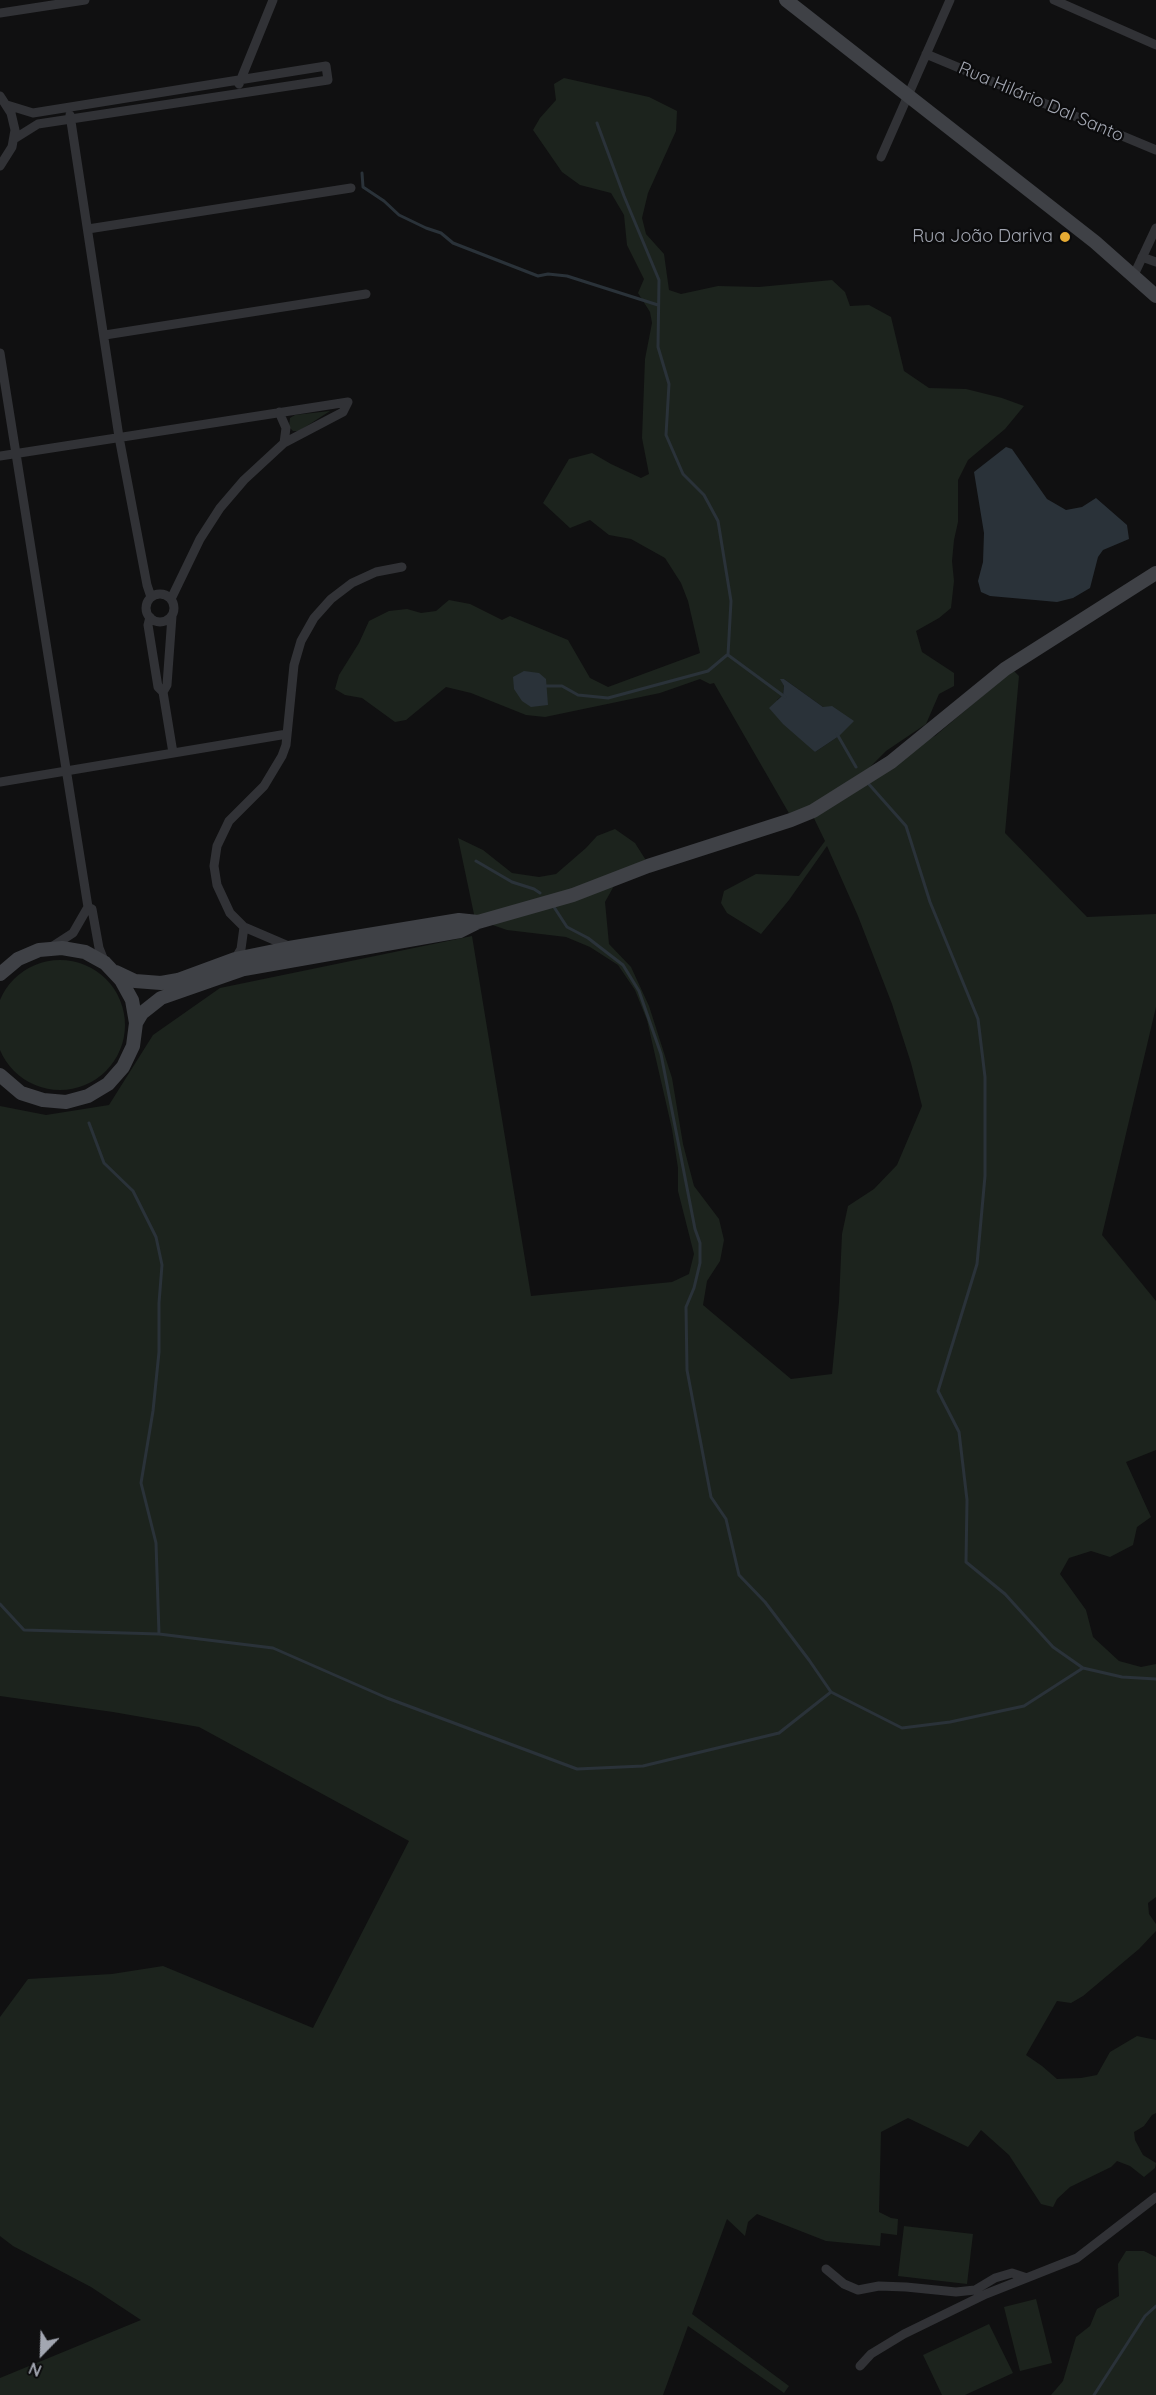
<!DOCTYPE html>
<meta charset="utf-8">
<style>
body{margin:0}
#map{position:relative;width:1156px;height:2395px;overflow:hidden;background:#101011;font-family:Quicksand,sans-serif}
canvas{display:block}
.north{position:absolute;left:12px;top:2323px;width:60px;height:60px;-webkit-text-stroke:4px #0b0b0c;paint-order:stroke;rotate:203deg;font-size:16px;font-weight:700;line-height:24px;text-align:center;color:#a2a6b1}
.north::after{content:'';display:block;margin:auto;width:21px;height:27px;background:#a2a6b1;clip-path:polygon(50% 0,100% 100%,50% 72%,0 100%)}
</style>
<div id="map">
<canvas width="1156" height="2395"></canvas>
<div class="north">N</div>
</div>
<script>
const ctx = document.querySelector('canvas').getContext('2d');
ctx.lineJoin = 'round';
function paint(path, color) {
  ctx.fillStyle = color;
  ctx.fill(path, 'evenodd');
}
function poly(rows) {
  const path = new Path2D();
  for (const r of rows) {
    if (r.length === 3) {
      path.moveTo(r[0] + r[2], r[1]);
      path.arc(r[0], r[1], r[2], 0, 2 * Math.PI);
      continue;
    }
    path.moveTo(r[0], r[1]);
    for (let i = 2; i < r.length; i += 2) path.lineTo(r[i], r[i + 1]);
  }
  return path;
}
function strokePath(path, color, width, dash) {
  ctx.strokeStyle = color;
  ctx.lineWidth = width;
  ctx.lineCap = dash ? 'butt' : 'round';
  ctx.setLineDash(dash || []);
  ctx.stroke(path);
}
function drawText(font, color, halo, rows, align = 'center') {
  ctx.font = font + ' Quicksand,sans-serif';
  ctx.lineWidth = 4.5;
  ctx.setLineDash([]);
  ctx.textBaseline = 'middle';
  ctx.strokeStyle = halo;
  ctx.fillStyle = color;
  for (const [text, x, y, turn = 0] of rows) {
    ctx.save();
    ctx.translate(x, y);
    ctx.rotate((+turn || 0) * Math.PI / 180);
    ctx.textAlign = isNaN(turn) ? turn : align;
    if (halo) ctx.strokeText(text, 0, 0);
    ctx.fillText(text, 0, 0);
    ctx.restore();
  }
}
paint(poly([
 [564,78,649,97,677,111,676,131,648,193,642,218,646,234,664,254,669,290,681,294,718,286,759,287,832,280,845,292,850,306,869,305,891,317,904,371,929,388,966,389,1002,398,1024,406,1005,429,968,460,958,480,958,522,954,540,952,561,954,581,951,608,939,618,916,631,922,652,954,673,954,686,939,694,926,724,886,751,870,767,889,755,935,736,1013,670,1019,676,1005,833,1087,917,1156,914,1156,1007,1102,1235,1156,1301,1156,1450,1126,1462,1151,1517,1137,1527,1133,1545,1110,1557,1091,1551,1069,1558,1060,1574,1086,1610,1093,1637,1119,1661,1141,1667,1156,1664,1156,1897,1148,1903,1149,1914,1156,1924,1156,1931,1139,1949,1083,1996,1071,2003,1057,2001,1026,2055,1042,2066,1057,2079,1081,2078,1097,2075,1110,2052,1137,2036,1156,2040,1156,2113,1152,2115,1144,2126,1134,2132,1135,2140,1143,2155,1156,2163,1155,2168,1144,2177,1130,2166,1117,2161,1111,2167,1070,2187,1057,2199,1053,2207,1041,2204,1009,2155,981,2130,968,2147,908,2118,881,2132,879,2212,891,2218,898,2219,897,2235,881,2233,880,2246,826,2241,757,2214,748,2222,745,2236,727,2219,692,2314,789,2386,784,2393,688,2326,663,2395,0,2395,0,2378,141,2320,91,2287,13,2246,0,2236,0,2017,28,1979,112,1974,163,1966,313,2028,409,1841,199,1727,113,1712,0,1696,0,1106,46,1115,109,1105,153,1035,220,988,472,936,531,1296,672,1282,689,1274,694,1254,678,1191,678,1168,672,1129,647,1020,635,990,618,965,590,947,566,937,507,930,475,919,458,838,483,850,512,873,539,877,556,874,586,848,597,836,615,829,635,843,647,862,615,884,605,902,609,944,631,967,649,1006,672,1078,683,1144,694,1186,719,1219,724,1240,720,1261,707,1281,703,1305,791,1379,832,1374,839,1302,842,1234,848,1206,874,1189,897,1165,922,1106,911,1063,892,1004,858,916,827,846,789,900,761,934,727,913,721,903,724,891,756,874,799,876,825,841,809,808,790,815,714,683,710,684,700,679,660,693,545,717,526,715,471,693,446,687,406,720,395,722,362,698,345,695,335,689,339,675,359,643,369,621,389,611,407,609,421,613,436,611,449,600,470,604,502,620,510,616,568,640,590,678,608,687,700,653,688,601,681,583,665,558,631,539,609,535,590,520,570,528,543,503,569,459,592,453,611,464,641,478,649,474,642,438,645,359,652,323,650,312,638,293,644,279,627,245,624,215,611,193,580,185,562,172,533,130,540,118,556,100,554,84],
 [781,679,784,679,823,707,839,736,815,752,777,700,783,695,784,686],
 [330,411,299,431,293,431,289,427,290,418,295,415],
 [60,1025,65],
 [904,2226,973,2234,967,2284,898,2276],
 [1126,2251,1144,2251,1156,2257,1156,2395,1051,2395,1063,2381,1076,2337,1090,2326,1097,2309,1119,2296,1118,2264],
 [1036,2299,1052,2363,1020,2371,1004,2307],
 [989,2324,1013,2373,965,2395,942,2395,923,2355]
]), '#1c231d');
paint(poly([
 [1006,447,1012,449,1047,499,1066,510,1082,507,1096,498,1127,525,1129,539,1103,550,1098,557,1090,588,1073,598,1057,602,1035,600,990,596,981,592,978,581,983,562,984,533,974,472],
 [524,671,539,673,546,679,548,705,531,707,522,701,514,689,513,677],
 [780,679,784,679,823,707,832,706,854,721,839,736,815,752,783,724,769,708,783,695,784,686]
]), '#2a3239');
strokePath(poly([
 [597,123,624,196,659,280,658,347,669,384,666,435,683,474,704,495,718,521,731,601,728,655,785,697],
 [362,173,363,187,384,201,399,215,426,228,441,233,453,243,538,276,548,274,567,276,658,305],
 [546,686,562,686,578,695,608,698,708,671,727,655],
 [837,734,856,767],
 [867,782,906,826,930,902,978,1019,985,1077,985,1176,977,1264,938,1391,959,1432,967,1500,966,1562,1005,1594,1053,1647,1083,1668],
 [476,861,512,882,534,889,540,893],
 [552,904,567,927,588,938,623,965,639,991,661,1054,695,1229,700,1243,700,1263,694,1288,686,1307,687,1370,711,1497,726,1519,739,1575,765,1602,809,1660,831,1692],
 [89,1123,104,1163,133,1191,156,1237,162,1265,159,1303,159,1352,153,1411,141,1483,156,1543,159,1634],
 [0,1604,24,1630,159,1634,273,1648,387,1698,577,1769,643,1766,779,1733,831,1692,902,1728,950,1722,1024,1706,1083,1668,1122,1677,1156,1679],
 [1094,2395,1145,2316,1156,2306]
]), '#2a3239', 3);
strokePath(poly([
 [1054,0,1156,45],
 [0,13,85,0],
 [926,54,1156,150],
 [239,84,273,0],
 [0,96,11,113,15,130,12,147,0,166],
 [7,105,33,113,326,66,328,80,38,124,14,139],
 [70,115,119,437,147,585,151,597],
 [881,157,950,0],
 [88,229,351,188],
 [1142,257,1156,262],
 [1133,277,1156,228],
 [105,335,366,294],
 [0,353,88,907,92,909,99,948,105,963],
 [279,412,286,428,284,443],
 [0,456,348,402],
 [160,608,14],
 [171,599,200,539,220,508,244,480,284,443,343,412,348,402],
 [150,617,148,625,158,687,163,692,173,753],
 [163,692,167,685,172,616],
 [0,782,287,734],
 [53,946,73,933,88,907],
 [289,948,286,945,244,927,230,913,217,885,214,866,217,846,229,821,264,786,282,756,286,745,294,665,301,641,314,618,331,599,352,583,376,572,402,567],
 [235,959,241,949,244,927],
 [826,2269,844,2284,858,2290,879,2286,906,2287,956,2292,975,2290,995,2278,1012,2273,1027,2278],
 [860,2366,871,2354,904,2334,986,2294,1077,2258,1156,2197]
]), '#313236', 9);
strokePath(poly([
 [786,0,1095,242,1156,296],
 [116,972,135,981,161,983,178,980,235,959,289,948,459,920,478,922],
 [0,974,18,959,39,950,62,948,85,952,105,963,121,980,132,1000,136,1023,133,1046,123,1067,108,1084,88,1096,66,1102,43,1100,21,1093,0,1075],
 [136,1023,142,1013,161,998,244,969,460,931,478,922,573,895,648,866,791,820,813,811,891,762,1005,669,1156,573]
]), '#3f4146', 14);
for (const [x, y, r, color] of [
 [1065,237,6,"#e6ab33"]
]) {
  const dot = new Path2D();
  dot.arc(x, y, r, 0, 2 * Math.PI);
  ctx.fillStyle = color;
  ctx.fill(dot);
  strokePath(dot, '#0b0b0c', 2);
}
drawText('18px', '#a2a6b1', '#0b0b0c', [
 ["Rua Hilário Dal Santo",1041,102,23]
]);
drawText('18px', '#a2a6b1', '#0b0b0c', [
 ["Rua João Dariva",1053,237]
], 'right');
</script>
